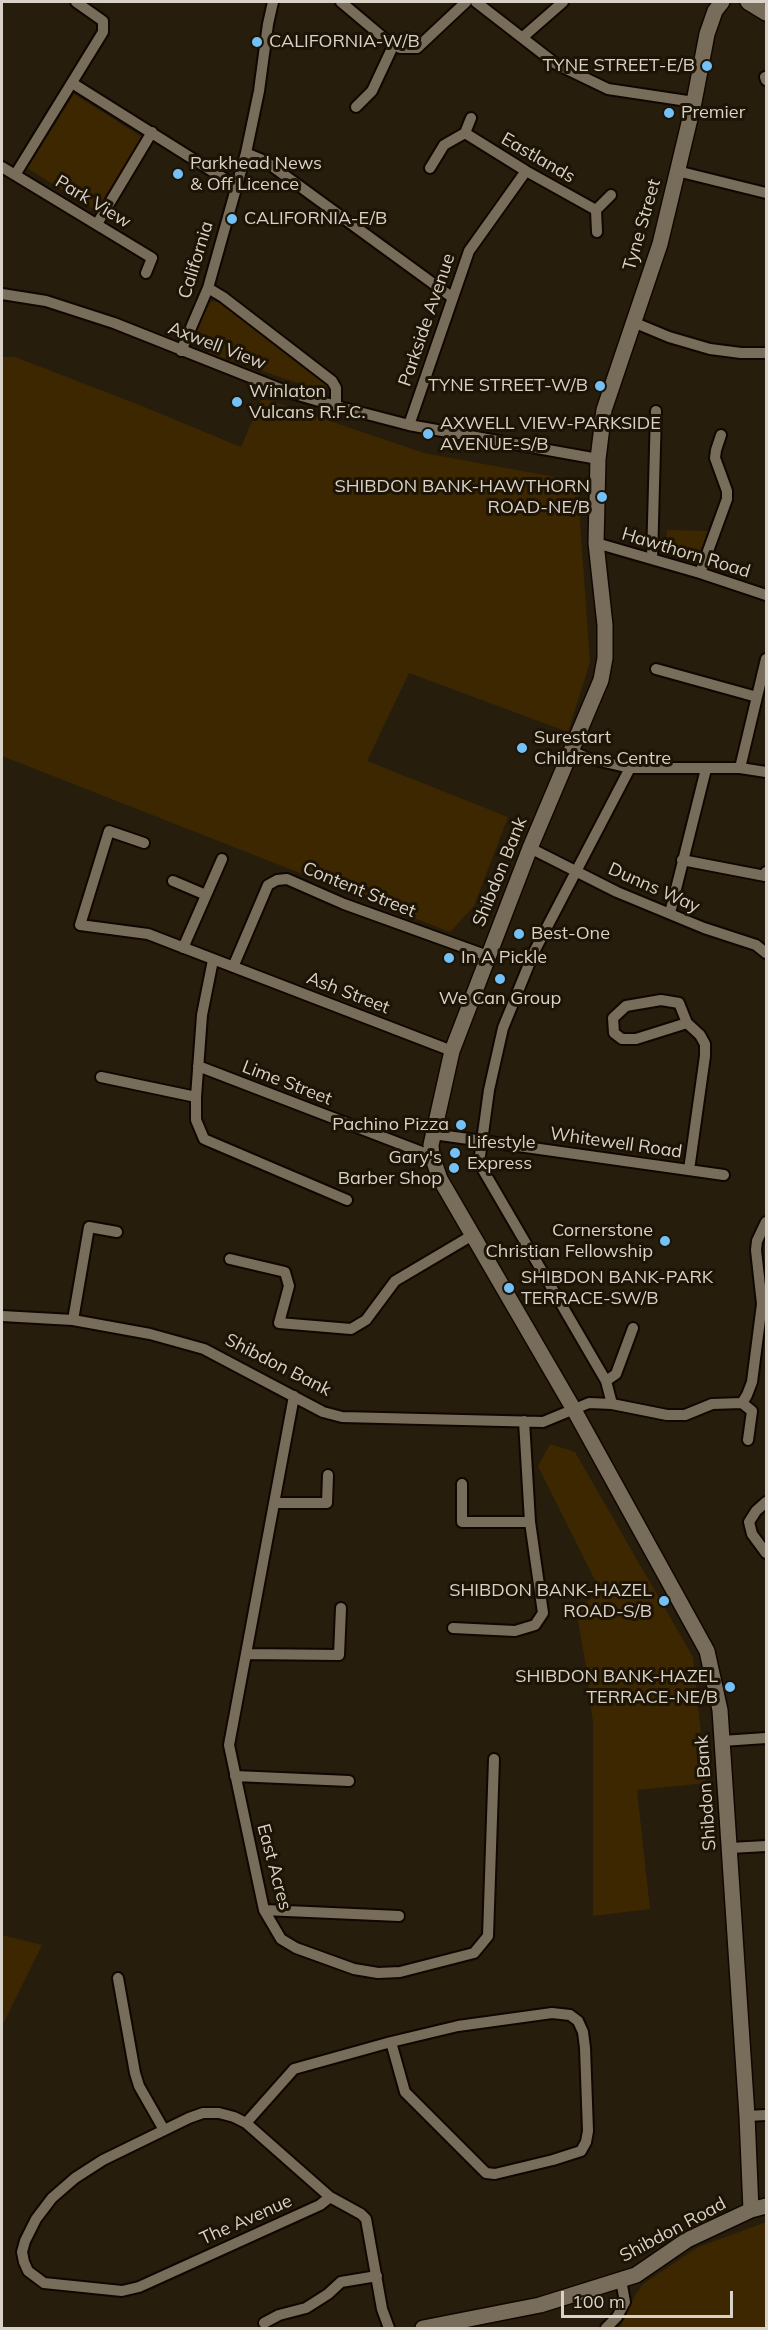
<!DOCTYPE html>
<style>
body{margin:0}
#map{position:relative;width:768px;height:2330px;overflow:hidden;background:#271d0d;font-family:Mulish,sans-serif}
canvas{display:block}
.frame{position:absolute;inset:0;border:3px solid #d8d2c8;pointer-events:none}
.scale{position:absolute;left:561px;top:2291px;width:172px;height:27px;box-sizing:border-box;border:3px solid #d8d2c8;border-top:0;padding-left:8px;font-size:18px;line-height:21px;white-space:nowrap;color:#d8d2c8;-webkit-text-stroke:4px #1d1405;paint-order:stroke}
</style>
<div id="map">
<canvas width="768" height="2330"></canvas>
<div class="frame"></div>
<div class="scale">100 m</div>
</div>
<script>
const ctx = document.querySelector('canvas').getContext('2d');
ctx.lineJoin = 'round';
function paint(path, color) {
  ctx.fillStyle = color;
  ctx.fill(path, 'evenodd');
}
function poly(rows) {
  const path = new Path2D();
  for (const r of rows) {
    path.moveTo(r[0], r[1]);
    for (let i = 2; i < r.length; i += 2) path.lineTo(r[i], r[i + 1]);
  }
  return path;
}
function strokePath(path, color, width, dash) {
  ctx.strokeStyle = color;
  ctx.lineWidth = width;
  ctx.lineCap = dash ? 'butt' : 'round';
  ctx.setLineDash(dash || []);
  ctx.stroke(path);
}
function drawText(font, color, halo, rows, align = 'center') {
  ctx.font = font + ' Mulish,sans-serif';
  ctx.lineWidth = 6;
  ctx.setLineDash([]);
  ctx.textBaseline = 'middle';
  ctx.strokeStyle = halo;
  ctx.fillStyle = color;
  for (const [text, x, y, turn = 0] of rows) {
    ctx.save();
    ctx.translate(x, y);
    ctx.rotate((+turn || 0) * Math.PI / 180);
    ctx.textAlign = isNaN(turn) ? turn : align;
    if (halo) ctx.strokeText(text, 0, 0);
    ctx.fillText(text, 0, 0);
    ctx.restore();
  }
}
paint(poly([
 [74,94,142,137,96,211,27,168],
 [214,301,223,304,324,383,328,387,327,393,209,353,201,346,197,338,198,325,206,304],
 [2,357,15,357,142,406,241,447,262,398,424,453,566,479,578,493,590,662,568,732,409,673,367,761,508,817,474,906,450,932,2,756],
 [667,530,710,531,704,551,697,550,689,560,666,554],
 [550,1444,575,1452,693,1657,706,1783,637,1790,650,1909,593,1916,593,1723,585,1661,576,1609,601,1592,538,1466],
 [2,1935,42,1945,2,2026],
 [766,2222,766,2328,620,2328,635,2295,643,2284,698,2247]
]), '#3c2700');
const street = poly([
 [341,2,385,39,400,48,417,48,466,2],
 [476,2,556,64,608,89,694,102],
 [523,37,563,2],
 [765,77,766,80],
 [72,83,236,186],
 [356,107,372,91,394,44],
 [465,133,471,118],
 [246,153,265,161,453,298],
 [2,167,152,258,146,273],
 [430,168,444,145,465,133,526,171,596,210,597,232],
 [677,171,766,193],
 [15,175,103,32,103,21,76,2],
 [596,210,611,195],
 [97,224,152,132],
 [208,288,223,297,332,381,336,388,336,406],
 [2,294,46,301,114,323,288,392,336,406,409,425,598,459],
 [633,322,669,337,710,349,741,353,766,353],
 [181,351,208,288,246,153,259,91,268,24,273,2],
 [409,425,469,251,526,171],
 [596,543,700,573,766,595],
 [652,559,656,411],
 [700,573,727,499,727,491,715,458,716,450,721,435],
 [656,669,757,697],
 [572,751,587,758,630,768,740,768,766,772],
 [740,768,766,659],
 [144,843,109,831,80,925,148,934,452,1051],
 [530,848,617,892,704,928,756,945,766,953],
 [682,860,765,876,766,872],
 [173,881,206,895],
 [670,913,706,769],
 [183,948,222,859],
 [213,960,202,1015,196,1097,196,1120,204,1139,347,1200],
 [233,967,268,885,277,880,287,879,344,904,488,956],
 [687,1023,679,1003,661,1000,626,1006,613,1018,614,1033,622,1039,636,1039,687,1023,700,1035,705,1044,705,1056,689,1170],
 [198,1066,432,1156],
 [101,1077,196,1097],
 [433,1134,724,1175],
 [230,1259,285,1272,289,1286,279,1323,351,1329,366,1320,395,1281,471,1236],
 [2,1316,73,1320,150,1334,204,1349,323,1412,342,1417,543,1422,589,1403,612,1404,667,1415,685,1415,712,1404,742,1403,747,1395,752,1382,762,1304,756,1250,757,1241,766,1222],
 [73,1320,89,1227,117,1232],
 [606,1381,616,1374,633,1328],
 [294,1396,229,1745,264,1910,281,1939,296,1948,354,1969,378,1973,400,1972,474,1953,488,1936,494,1759],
 [742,1403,752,1411,748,1440],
 [612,1404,606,1381,479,1163,489,1090,503,1028,534,952,630,768],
 [462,1484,462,1522,530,1522],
 [766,1502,756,1511,749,1522,752,1534,766,1553],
 [274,1503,327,1503,328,1475],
 [453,1628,515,1631,535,1625,543,1613,530,1522,524,1421],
 [246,1654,339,1655,341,1608],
 [722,1741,766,1738],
 [235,1776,349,1781],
 [730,1848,766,1846],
 [264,1910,399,1916],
 [118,1978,135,2073,139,2086,164,2130],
 [747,2116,766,2115],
 [246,2123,294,2069,391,2042,458,2026,552,2013,570,2015,578,2021,583,2032,585,2048,588,2131,586,2142,581,2151,553,2160,495,2174,486,2173,405,2092,391,2042],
 [330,2197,320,2205,139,2287,122,2291,44,2283,28,2271,24,2262,22,2252,25,2241,36,2219,52,2198,75,2178,103,2160,189,2118,203,2113,219,2113,234,2117,246,2123,330,2197,361,2214,366,2219,382,2309,389,2328],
 [264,2323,279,2315,306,2308,328,2294,341,2282,377,2276],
 [606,2328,617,2317,625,2302,621,2280]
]);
const secondary = poly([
 [722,2,715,11,707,34,694,102,660,244,604,410,598,459,596,543,605,625,605,658,601,680,530,848,452,1051,431,1145,432,1156,440,1179,573,1408,707,1651,720,1710,747,2116,751,2210],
 [748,2,766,13],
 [423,2328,540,2305,636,2275,687,2240,751,2210,766,2206]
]);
strokePath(street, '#100700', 14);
strokePath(secondary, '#100700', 18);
strokePath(street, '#786c5a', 10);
strokePath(secondary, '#786c5a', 15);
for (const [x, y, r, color] of [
 [257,42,6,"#73c1f6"],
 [707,66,6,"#73c1f6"],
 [669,113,6,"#73c1f6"],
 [178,174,6,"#73c1f6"],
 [232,219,6,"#73c1f6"],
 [600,386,6,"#73c1f6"],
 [237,402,6,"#73c1f6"],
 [428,434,6,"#73c1f6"],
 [602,497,6,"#73c1f6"],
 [522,748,6,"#73c1f6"],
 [519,934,6,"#73c1f6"],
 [449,958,6,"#73c1f6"],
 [500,979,6,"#73c1f6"],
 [461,1125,6,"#73c1f6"],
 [455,1153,6,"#73c1f6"],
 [454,1168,6,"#73c1f6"],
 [665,1241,6,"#73c1f6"],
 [509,1288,6,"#73c1f6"],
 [664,1601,6,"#73c1f6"],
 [730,1687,6,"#73c1f6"]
]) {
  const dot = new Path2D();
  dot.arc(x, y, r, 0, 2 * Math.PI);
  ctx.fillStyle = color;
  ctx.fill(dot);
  strokePath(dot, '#1d1405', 2);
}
drawText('18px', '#d8d2c8', '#1d1405', [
 ["CALIFORNIA-W/B",269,42],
 ["TYNE STREET-E/B",695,66,"right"],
 ["Premier",681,113],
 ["Parkhead News",190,164],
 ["& Off Licence",190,185],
 ["CALIFORNIA-E/B",244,219],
 ["TYNE STREET-W/B",588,386,"right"],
 ["Winlaton",249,392],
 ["Vulcans R.F.C.",249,413],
 ["AXWELL VIEW-PARKSIDE",440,424],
 ["AVENUE-S/B",440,445],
 ["SHIBDON BANK-HAWTHORN",590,487,"right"],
 ["ROAD-NE/B",590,508,"right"],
 ["Surestart",534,738],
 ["Childrens Centre",534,759],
 ["Best-One",531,934],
 ["In A Pickle",461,958],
 ["We Can Group",500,999,"center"],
 ["Pachino Pizza",449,1125,"right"],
 ["Lifestyle",467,1143],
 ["Express",467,1164],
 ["Gary's",442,1158,"right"],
 ["Barber Shop",442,1179,"right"],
 ["Cornerstone",653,1231,"right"],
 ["Christian Fellowship",653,1252,"right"],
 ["SHIBDON BANK-PARK",521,1278],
 ["TERRACE-SW/B",521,1299],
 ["SHIBDON BANK-HAZEL",652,1591,"right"],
 ["ROAD-S/B",652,1612,"right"],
 ["SHIBDON BANK-HAZEL",718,1677,"right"],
 ["TERRACE-NE/B",718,1698,"right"]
], 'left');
drawText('18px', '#d8d2c8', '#1d1405', [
 ["Eastlands",538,158,30],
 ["Park View",93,202,31],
 ["Tyne Street",642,225,-74],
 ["California",196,260,-73],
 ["Parkside Avenue",427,320,-71],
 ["Axwell View",217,346,21],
 ["Hawthorn Road",686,553,17],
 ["Shibdon Bank",500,872,-68],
 ["Dunns Way",654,888,24],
 ["Content Street",359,890,22],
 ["Ash Street",348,993,21],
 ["Lime Street",287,1083,21],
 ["Whitewell Road",616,1143,8],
 ["Shibdon Bank",278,1365,27],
 ["Shibdon Bank",706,1793,-94],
 ["East Acres",274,1867,75],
 ["The Avenue",246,2220,-24],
 ["Shibdon Road",673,2230,-28]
]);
</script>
